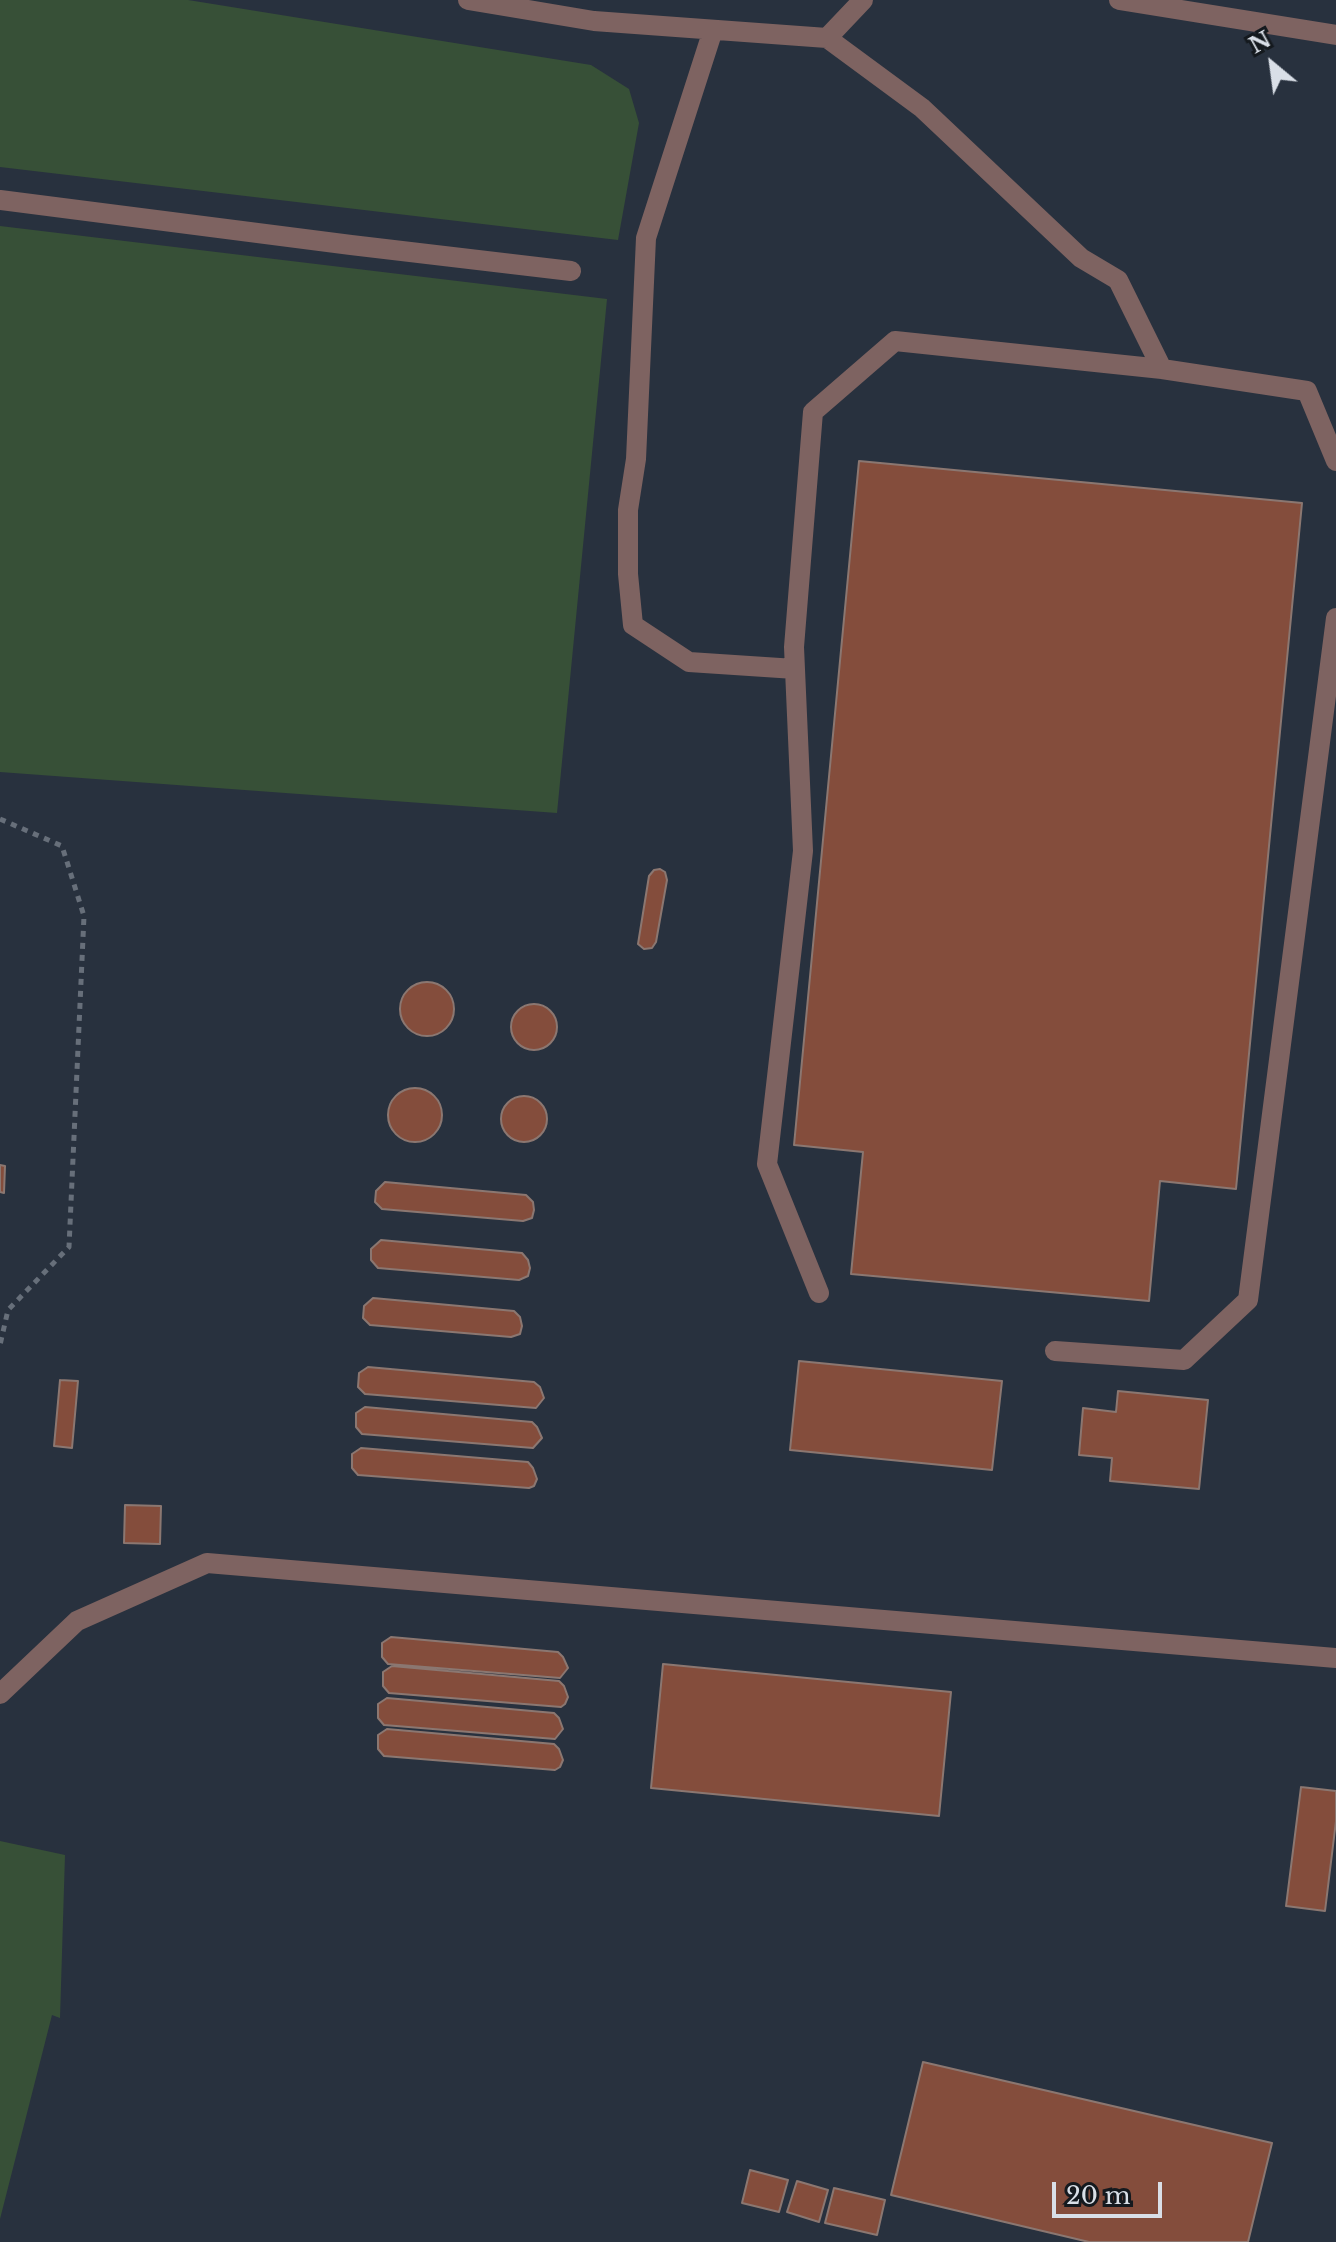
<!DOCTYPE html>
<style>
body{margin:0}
#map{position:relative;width:1336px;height:2242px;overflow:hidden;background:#28313e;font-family:"Libre Baskerville",serif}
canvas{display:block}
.north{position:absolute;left:1232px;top:24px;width:80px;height:80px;-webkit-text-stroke:6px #14191e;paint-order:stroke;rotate:331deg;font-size:22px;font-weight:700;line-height:32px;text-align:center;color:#d9dfe7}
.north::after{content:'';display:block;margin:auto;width:28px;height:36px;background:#d9dfe7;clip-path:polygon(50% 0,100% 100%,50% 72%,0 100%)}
.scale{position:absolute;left:1052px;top:2182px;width:110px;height:36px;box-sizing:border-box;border:4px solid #d9dfe7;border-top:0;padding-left:10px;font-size:24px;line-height:28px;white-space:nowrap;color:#d9dfe7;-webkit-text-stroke:6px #14191e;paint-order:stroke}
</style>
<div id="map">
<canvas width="1336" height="2242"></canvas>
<div class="north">N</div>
<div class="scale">20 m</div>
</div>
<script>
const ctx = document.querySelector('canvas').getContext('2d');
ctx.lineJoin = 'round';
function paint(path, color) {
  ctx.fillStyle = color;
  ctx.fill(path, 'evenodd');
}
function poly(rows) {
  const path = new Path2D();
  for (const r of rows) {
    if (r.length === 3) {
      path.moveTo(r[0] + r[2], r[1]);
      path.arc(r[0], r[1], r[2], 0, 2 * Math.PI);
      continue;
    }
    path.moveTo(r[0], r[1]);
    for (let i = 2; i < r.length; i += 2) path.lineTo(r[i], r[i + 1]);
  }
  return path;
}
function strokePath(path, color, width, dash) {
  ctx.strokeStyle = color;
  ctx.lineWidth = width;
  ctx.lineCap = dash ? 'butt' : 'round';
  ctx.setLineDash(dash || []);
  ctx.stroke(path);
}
paint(poly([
 [0,0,188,0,591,65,629,89,639,123,618,240,0,167],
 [0,226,607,299,557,813,0,772],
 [0,1841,65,1855,60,2018,52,2015,0,2219]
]), '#375037');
const building = poly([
 [859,461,1302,503,1236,1189,1160,1181,1149,1301,851,1274,863,1152,794,1145,859,461],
 [660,869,665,872,667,880,656,942,652,948,644,949,638,944,649,876,654,870,660,869],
 [427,1009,27],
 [534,1027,23],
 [415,1115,27],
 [524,1119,23],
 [0,1165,5,1166,4,1193,0,1192,0,1165],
 [385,1182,526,1195,533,1202,534,1210,532,1218,523,1221,382,1209,375,1202,376,1191,385,1182],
 [381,1240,522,1253,528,1260,530,1268,528,1276,519,1280,378,1268,371,1260,371,1249,381,1240],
 [373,1298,514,1311,520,1317,522,1326,520,1334,511,1337,370,1325,363,1318,364,1306,373,1298],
 [799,1361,1002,1381,992,1470,790,1450,799,1361],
 [368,1367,534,1382,540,1387,544,1398,536,1408,365,1394,358,1387,359,1373,368,1367],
 [60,1380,78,1381,72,1448,54,1446,60,1380],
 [1118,1391,1208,1400,1199,1489,1110,1481,1112,1458,1079,1455,1083,1408,1116,1412,1118,1391],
 [365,1407,532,1422,537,1427,542,1438,533,1448,362,1434,356,1427,356,1413,365,1407],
 [361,1448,528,1462,533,1468,537,1479,534,1486,529,1488,358,1475,352,1468,352,1454,361,1448],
 [125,1505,161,1506,160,1544,124,1543,125,1505],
 [391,1637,558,1652,563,1657,568,1668,560,1678,388,1664,382,1657,382,1643,391,1637],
 [663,1664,951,1692,939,1816,651,1788,663,1664],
 [392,1666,559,1681,564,1686,568,1697,565,1704,561,1707,389,1693,383,1686,383,1672,392,1666],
 [387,1698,554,1713,559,1718,563,1729,555,1739,384,1725,378,1718,378,1704,387,1698],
 [387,1729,554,1744,559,1749,563,1760,560,1767,555,1770,384,1756,378,1749,378,1735,387,1729],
 [1301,1787,1336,1791,1336,1821,1325,1911,1286,1906,1301,1787],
 [923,2062,1272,2143,1248,2242,1089,2242,891,2195,923,2062],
 [750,2170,788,2180,779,2212,742,2203,750,2170],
 [797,2181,828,2190,819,2222,787,2212,797,2181],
 [834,2188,885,2200,877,2235,825,2223,834,2188]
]);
paint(building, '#844d3c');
strokePath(building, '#8b7771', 2);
strokePath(poly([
 [0,819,62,846,84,916,69,1247,8,1310,0,1345]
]), '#676f7a', 5, [6, 6]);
strokePath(poly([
 [468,0,594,21,827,38,922,108,1081,258,1118,280,1162,369],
 [1119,0,1336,35],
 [713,30,646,238,636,459,628,510,628,574,633,625,689,662,795,669],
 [827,38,863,0],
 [0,200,351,245,571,271],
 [819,1293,767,1164,803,851,794,647,813,412,895,341,1162,369,1307,391,1336,461],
 [1055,1351,1184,1360,1248,1300,1336,618],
 [0,1694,77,1621,207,1563,1336,1658]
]), '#7e6361', 20);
</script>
